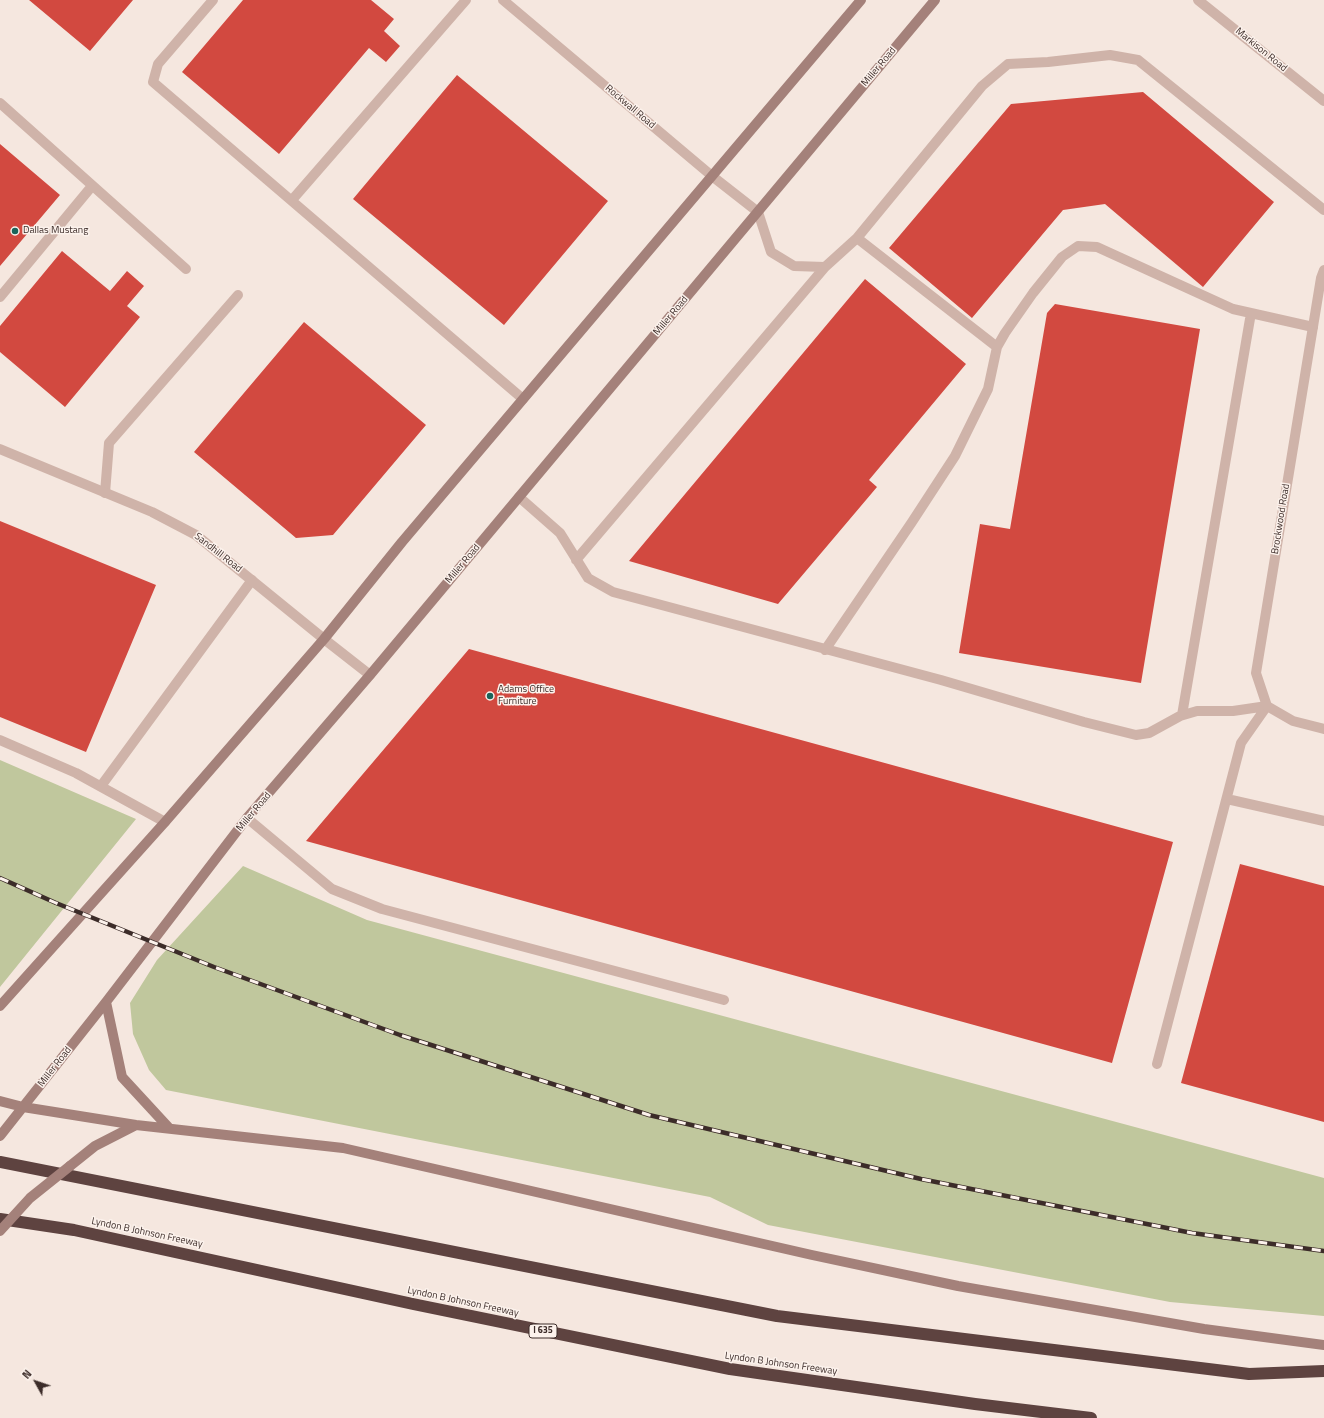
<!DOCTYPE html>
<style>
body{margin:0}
#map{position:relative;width:1324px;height:1418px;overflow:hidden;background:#f5e7df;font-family:"Titillium Web",sans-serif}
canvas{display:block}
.north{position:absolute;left:16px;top:1362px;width:40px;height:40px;-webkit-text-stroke:3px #fcf2ec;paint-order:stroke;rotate:310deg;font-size:11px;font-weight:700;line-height:16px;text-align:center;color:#3c2c29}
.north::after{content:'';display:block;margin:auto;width:14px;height:18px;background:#3c2c29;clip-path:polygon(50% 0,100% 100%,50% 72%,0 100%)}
</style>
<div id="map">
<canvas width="1324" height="1418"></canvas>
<div class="north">N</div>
</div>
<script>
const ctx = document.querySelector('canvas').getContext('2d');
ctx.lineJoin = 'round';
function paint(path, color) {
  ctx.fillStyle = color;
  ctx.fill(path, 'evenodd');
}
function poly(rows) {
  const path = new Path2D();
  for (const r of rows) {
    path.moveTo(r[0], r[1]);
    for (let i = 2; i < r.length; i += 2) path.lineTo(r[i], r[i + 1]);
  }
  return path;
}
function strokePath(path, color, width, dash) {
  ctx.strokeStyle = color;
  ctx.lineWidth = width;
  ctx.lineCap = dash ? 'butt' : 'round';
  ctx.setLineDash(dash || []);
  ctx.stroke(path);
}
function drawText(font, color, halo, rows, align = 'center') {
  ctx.font = font + ' "Titillium Web",sans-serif';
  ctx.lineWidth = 3;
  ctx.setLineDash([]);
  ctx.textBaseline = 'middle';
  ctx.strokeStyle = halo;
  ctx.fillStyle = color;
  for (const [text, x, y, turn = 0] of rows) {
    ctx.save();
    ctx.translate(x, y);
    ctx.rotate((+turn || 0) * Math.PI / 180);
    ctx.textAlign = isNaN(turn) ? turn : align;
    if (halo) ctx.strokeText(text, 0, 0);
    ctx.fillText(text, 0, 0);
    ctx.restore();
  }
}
paint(poly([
 [0,760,136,819,0,987],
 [243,866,367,920,1324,1178,1324,1316,1170,1302,768,1225,710,1197,166,1090,149,1070,133,1034,130,1003,157,960]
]), '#c0c79d');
paint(poly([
 [29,0,133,0,90,51],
 [243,0,371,0,394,19,384,31,400,46,386,62,369,48,279,154,182,72],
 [457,75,608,201,504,325,353,199],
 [1143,92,1274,202,1203,287,1105,204,1063,210,972,318,889,248,1011,104],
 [0,144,60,195,0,266],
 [62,251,110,291,127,271,144,286,127,306,140,317,65,407,0,352,0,326],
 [865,279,966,364,869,480,877,487,778,604,629,561],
 [1055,304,1200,329,1141,683,959,653,980,524,1010,529,1047,313],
 [304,322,426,425,333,535,296,538,194,452],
 [0,521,156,585,86,752,0,717],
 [469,649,1173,842,1112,1063,306,841],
 [1240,864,1324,886,1324,1122,1181,1083]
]), '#d24940');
strokePath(poly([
 [213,0,158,64,153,82,523,399],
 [0,103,186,269],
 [292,200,466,0],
 [758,212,771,252,794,266,825,267,857,238,997,347,1005,333,1033,293,1062,257,1078,246,1097,247,1233,309,1313,327],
 [857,238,982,86,1008,64,1048,62,1110,55,1138,60,1324,210],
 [0,297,92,186],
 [105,493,109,443,238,295],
 [519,497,560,533,588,578,613,592,941,680,1084,722,1136,735,1149,733,1180,716,1197,711,1233,711,1267,706],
 [576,560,825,267],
 [825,650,912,522,955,456,988,389,997,347],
 [1182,715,1251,313],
 [0,740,76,773,165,822],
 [101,786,252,580],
 [1227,799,1324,821],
 [247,818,332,889,382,909,724,1000],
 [1157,1064,1241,743,1267,706]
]), '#cfb3a9', 10);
strokePath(poly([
 [503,0,712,176,758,212],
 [1198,0,1324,101],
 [1324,270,1321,278,1256,673,1267,706,1293,721,1324,729],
 [0,449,152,512,196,535,324,639,370,675]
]), '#cfb3a9', 10);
strokePath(poly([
 [106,1002,122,1077,169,1128],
 [0,1006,165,822,324,639,402,542,861,0],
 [0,1101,23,1107,136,1125,343,1148,812,1255,958,1286,1204,1329,1324,1345],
 [0,1136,106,1002,247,818,370,675,935,0],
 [70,1166,95,1146,136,1125]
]), '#a4817a', 10);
strokePath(poly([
 [0,1162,777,1316,1249,1374,1324,1371],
 [0,1219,74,1230,413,1304,730,1369,975,1404,1091,1418]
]), '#5e4340', 12);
const rail = poly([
 [0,878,56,903,214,967,400,1035,649,1115,921,1179,1192,1233,1324,1251]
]);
strokePath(rail, '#3c2c29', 4.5);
strokePath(rail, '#fcf2ec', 3, [9]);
strokePath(poly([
 [0,1231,30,1198,70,1166]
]), '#a4817a', 10);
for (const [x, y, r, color] of [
 [15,231,4,"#1a635a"],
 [490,696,4,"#1a635a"]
]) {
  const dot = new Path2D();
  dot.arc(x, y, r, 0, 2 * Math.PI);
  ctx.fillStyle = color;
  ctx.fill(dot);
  strokePath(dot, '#fcf2ec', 1.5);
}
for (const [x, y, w] of [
 [543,1331,28]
]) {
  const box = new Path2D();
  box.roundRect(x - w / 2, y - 7, w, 14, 3);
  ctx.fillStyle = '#fcf2ec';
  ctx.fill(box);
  strokePath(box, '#3c2c29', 1);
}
drawText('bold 9px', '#3c2c29', null, [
 ["I 635",543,1331]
]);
drawText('10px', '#3c2c29', '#fcf2ec', [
 ["Markison Road",1261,50,39],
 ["Miller Road",879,67,-50],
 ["Rockwall Road",630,107,40],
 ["Miller Road",671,316,-50],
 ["Brockwood Road",1281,519,-81],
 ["Sandhill Road",218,553,38],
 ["Miller Road",463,564,-50],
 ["Miller Road",254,812,-50],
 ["Miller Road",55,1067,-52],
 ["Lyndon B Johnson Freeway",147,1233,12],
 ["Lyndon B Johnson Freeway",463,1302,12],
 ["Lyndon B Johnson Freeway",781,1364,8]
]);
drawText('10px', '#3c2c29', '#fcf2ec', [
 ["Dallas Mustang",23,231],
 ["Adams Office",498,690],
 ["Furniture",498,702]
], 'left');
</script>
